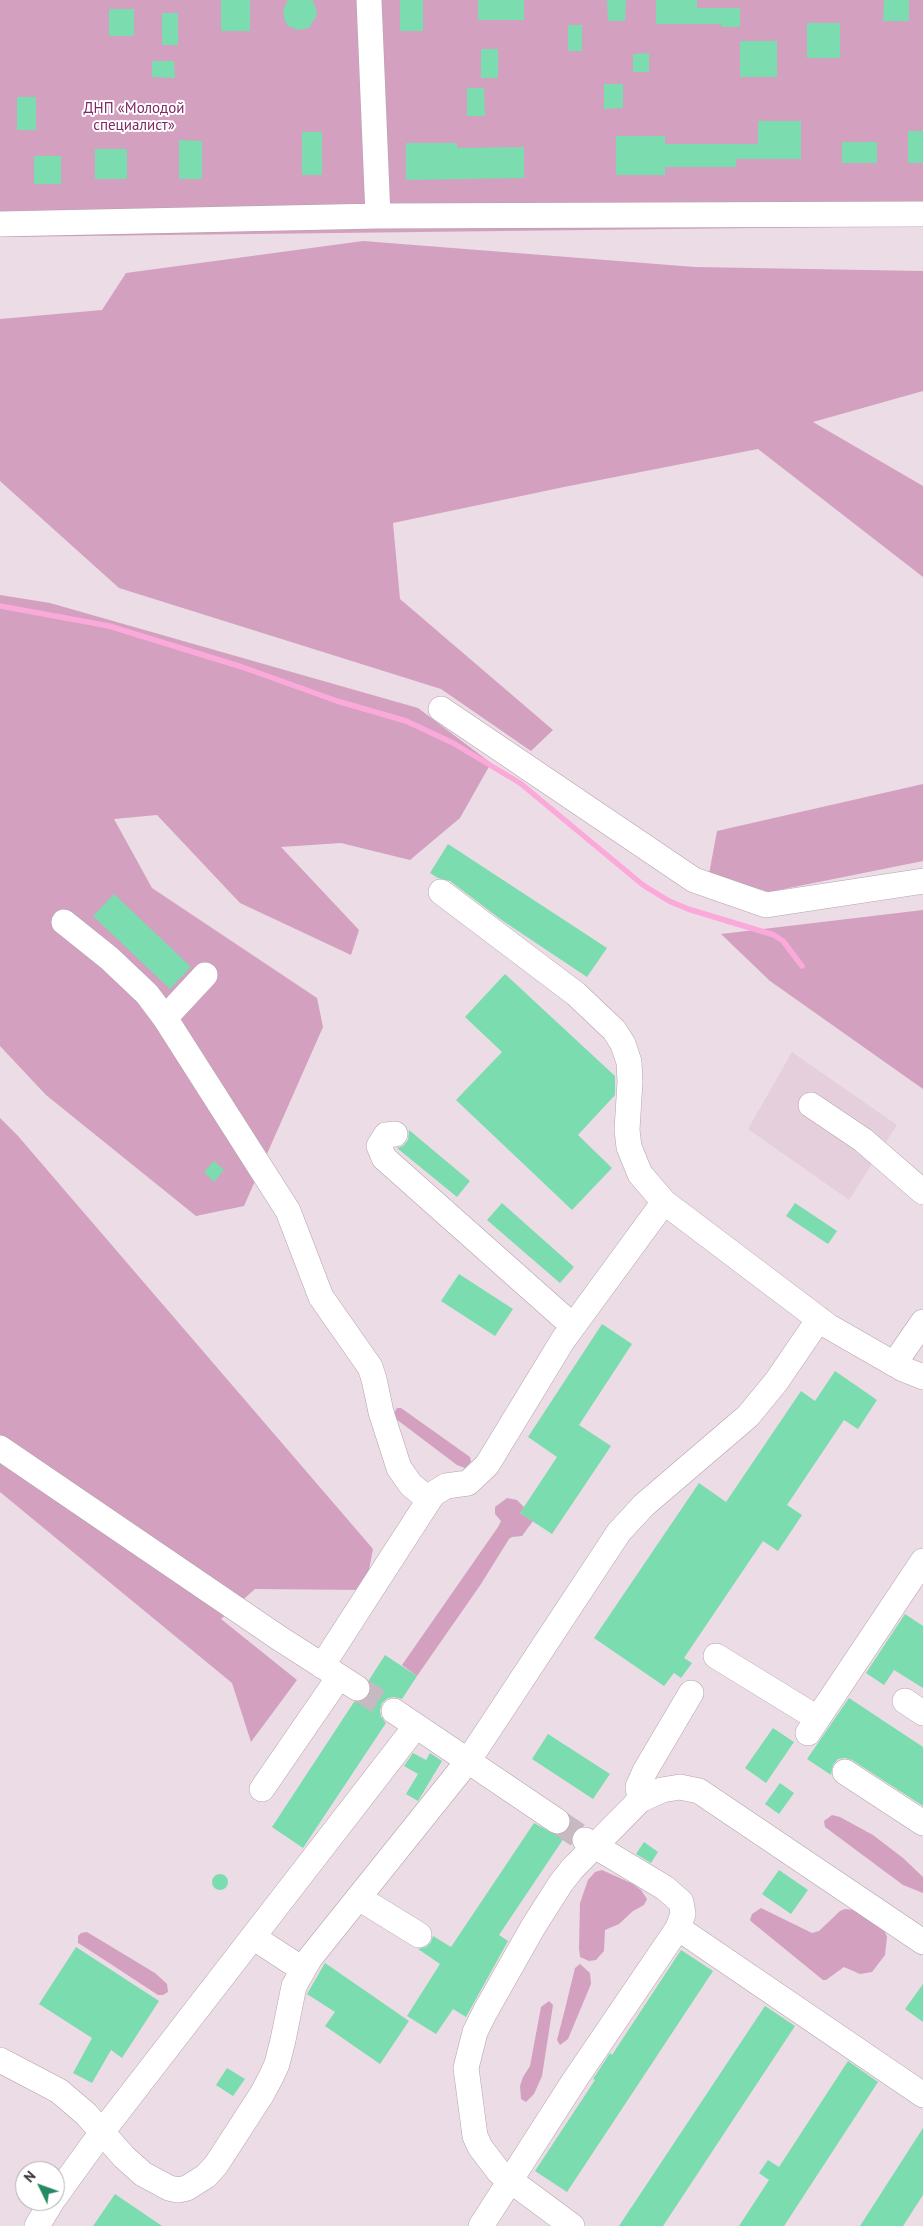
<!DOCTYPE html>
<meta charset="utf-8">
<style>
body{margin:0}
#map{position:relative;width:923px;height:2226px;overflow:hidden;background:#ecdce5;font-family:"PT Sans",sans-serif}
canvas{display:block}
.north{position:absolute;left:15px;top:2161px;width:50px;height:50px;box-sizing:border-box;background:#fff;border:1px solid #aeabad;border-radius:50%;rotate:312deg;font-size:14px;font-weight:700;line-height:20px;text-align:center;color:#352e32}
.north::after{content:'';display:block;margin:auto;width:18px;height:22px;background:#278962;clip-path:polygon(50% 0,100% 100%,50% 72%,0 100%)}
</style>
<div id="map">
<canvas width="923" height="2226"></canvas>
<div class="north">N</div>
</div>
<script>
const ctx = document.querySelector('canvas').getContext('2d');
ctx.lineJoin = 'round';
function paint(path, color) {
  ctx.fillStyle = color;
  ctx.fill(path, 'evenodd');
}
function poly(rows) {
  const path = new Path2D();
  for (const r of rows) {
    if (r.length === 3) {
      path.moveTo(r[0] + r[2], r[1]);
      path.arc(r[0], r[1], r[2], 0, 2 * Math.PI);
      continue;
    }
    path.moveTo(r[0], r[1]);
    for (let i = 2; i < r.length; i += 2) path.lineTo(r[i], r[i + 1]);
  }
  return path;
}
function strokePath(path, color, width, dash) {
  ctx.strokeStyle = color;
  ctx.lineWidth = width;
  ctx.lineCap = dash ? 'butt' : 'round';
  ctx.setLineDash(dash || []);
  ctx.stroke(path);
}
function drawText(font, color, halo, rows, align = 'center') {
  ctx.font = font + ' "PT Sans",sans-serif';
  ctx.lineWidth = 4;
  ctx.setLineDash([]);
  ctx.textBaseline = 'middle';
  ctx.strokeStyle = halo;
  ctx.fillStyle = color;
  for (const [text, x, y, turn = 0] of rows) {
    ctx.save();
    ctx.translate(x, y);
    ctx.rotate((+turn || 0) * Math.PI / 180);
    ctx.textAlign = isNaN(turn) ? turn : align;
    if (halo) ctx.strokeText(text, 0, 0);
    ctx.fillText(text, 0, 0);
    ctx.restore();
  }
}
paint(poly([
 [792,1052,897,1125,849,1200,748,1129]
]), '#e6cfdd');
paint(poly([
 [0,0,923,0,923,226,0,237],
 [363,241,695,267,923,271,923,391,813,422,923,486,923,577,758,449,564,487,393,523,400,599,553,730,531,751,441,689,119,588,0,481,0,319,102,310,126,273],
 [0,595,50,603,418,708,491,763,460,818,410,860,341,843,281,847,359,930,351,955,240,903,157,815,114,819,152,888,317,998,323,1027,244,1206,196,1216,46,1095,0,1046],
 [923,784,923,861,769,892,709,874,717,831],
 [923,910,923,1089,770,981,721,934],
 [0,1118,18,1136,373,1549,365,1590,255,1589,221,1619,297,1680,251,1742,232,1683,0,1492],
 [397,1408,401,1408,470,1457,471,1462,465,1468,457,1465,396,1419,394,1413],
 [507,1498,517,1500,524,1507,520,1513,533,1521,522,1536,512,1537,509,1539,481,1584,417,1676,402,1665,498,1527,501,1521,495,1514,495,1507],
 [832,1815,840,1817,873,1835,903,1858,923,1877,923,1893,903,1885,825,1827,824,1821],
 [602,1870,633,1884,641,1890,647,1899,644,1905,633,1911,619,1924,605,1930,604,1951,596,1960,589,1961,580,1957,579,1948,580,1903,588,1880,595,1872],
 [761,1908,812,1933,819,1931,840,1911,845,1909,856,1910,882,1927,885,1932,887,1937,885,1955,872,1972,860,1974,844,1967,826,1980,823,1980,753,1923,750,1920,752,1914],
 [87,1932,155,1973,167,1984,168,1992,163,1995,158,1995,83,1946,78,1943,78,1936,81,1933],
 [580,1964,590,1973,591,1984,568,2039,560,2045,557,2040,565,2009,575,1968],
 [549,2001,553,2005,542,2076,534,2094,526,2102,521,2099,520,2086,523,2077,530,2066,541,2007]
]), '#d3a0bf');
strokePath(poly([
 [0,606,109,626,242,667,337,701,406,721,453,743,520,783,643,885,669,901,688,909,774,935,783,941,802,966]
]), '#faa9da', 5.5);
paint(poly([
 [221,0,250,0,250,31,221,31],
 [288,0,312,0,315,5,317,15,309,28,298,30,288,26,285,21,283,10],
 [400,0,423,0,423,31,400,31],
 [478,0,524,0,524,20,478,20],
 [607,0,626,0,625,21,608,21],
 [656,0,697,0,697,8,740,8,740,27,721,27,721,24,656,24],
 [884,0,909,0,909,21,883,21],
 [109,9,134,9,134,36,109,36],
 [162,13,178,13,178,45,162,45],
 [807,23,840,23,840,58,807,58],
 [568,25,582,25,582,51,568,51],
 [740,41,777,41,777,77,740,77],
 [481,49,498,49,498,78,481,78],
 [649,53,649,72,633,72,633,54],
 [152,61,174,61,175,78,152,77],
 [604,84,623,84,623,108,604,109],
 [467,88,484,88,485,116,467,116],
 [17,97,36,97,36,130,17,130],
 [758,121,801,121,801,159,736,159,736,167,665,167,665,175,616,175,616,136,665,136,665,144,758,144],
 [908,131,923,131,923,163,908,163],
 [302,132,322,132,322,175,302,175],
 [179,140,202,141,202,179,179,179],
 [842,142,877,142,877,163,842,163],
 [406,143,457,143,457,148,524,147,524,178,406,180],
 [95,149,127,149,127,179,95,179],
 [34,156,61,156,61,184,34,184],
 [448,844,607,948,587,977,503,921,450,881,438,878,430,873],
 [114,894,191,967,170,989,93,916],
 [505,974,615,1076,615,1095,578,1135,612,1168,572,1210,456,1100,502,1052,465,1017],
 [409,1130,470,1181,457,1197,397,1148,403,1146,408,1140],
 [214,1161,224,1170,214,1182,204,1172],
 [502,1203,574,1267,560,1283,487,1220],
 [795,1203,837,1231,828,1244,786,1216],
 [459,1274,513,1309,495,1336,441,1301],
 [602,1324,632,1344,579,1425,611,1446,552,1534,520,1513,557,1457,528,1437],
 [835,1371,877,1400,858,1429,844,1420,787,1505,802,1515,778,1551,763,1541,684,1658,692,1663,681,1678,674,1673,664,1686,594,1638,699,1483,726,1502,801,1391,815,1401],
 [905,1614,923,1626,923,1688,894,1670,884,1685,866,1673],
 [385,1655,417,1676,402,1699,395,1697,388,1698,382,1703,380,1710,381,1717,386,1723,303,1848,272,1827,354,1702,363,1701,369,1696,371,1688,369,1680],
 [849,1698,923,1747,923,1806,852,1760,845,1758,838,1759,833,1765,831,1775,807,1759],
 [773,1728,794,1742,766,1783,745,1768],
 [548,1734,610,1774,593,1799,532,1759],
 [413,1753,426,1760,430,1753,442,1761,418,1801,406,1794,418,1774,404,1766],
 [780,1783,794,1793,779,1814,765,1804],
 [571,1820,581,1827,572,1833,571,1843,564,1838,499,1935,508,1941,466,2017,453,2009,436,2034,407,2016,440,1964,418,1949,426,1947,431,1942,433,1936,451,1947,534,1823,556,1835,564,1834,569,1829],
 [644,1842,658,1852,651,1863,636,1854],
 [779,1870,808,1890,791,1914,762,1894],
 [220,1882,8],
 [76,1947,159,2001,122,2058,111,2050,92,2083,73,2073,92,2038,39,2004],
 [681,1950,713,1971,567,2192,535,2171,595,2080,593,2079,610,2053,612,2055],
 [325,1963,409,2021,380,2064,325,2026,335,2012,307,1994],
 [923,1984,923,2022,905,2009],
 [765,2006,795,2026,663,2226,619,2226],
 [848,2061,878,2082,784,2226,739,2226,769,2180,759,2173,768,2160,779,2167],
 [227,2068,245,2079,233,2096,216,2085],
 [923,2128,923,2195,903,2226,860,2226],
 [115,2194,162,2226,93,2226]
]), '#7bdcaf');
strokePath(poly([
 [357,1688,394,1711],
 [557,1821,585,1840]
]), '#c7b9c1', 25, [25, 12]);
const minor = poly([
 [369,0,378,216],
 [0,224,378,216,923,214],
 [441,709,694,880,766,905,923,881],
 [64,922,109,958,147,994,165,1018,288,1211,321,1297,370,1367,374,1379,381,1412,399,1468,411,1485,428,1499],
 [165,1018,205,975],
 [811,1105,863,1140,923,1192],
 [395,1134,386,1135,379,1146,384,1158,573,1326],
 [664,1202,828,1326,903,1369,923,1377],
 [894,1364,923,1322],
 [0,1448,279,1638,357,1688],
 [716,1656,817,1718],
 [322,1666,433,1494,446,1486,468,1483,487,1465,563,1340,664,1202,640,1174,629,1147,627,1130,630,1082,629,1062,623,1044,614,1030,576,994,441,892],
 [905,1701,923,1713],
 [394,1711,557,1821],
 [808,1733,923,1561],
 [845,1772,923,1823],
 [262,1789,339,1677],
 [640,1800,638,1787,645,1771,691,1693],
 [359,1898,419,1935],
 [678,1928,923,2095],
 [253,1937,302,1969],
 [0,2060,59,2091,86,2114,124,2157,143,2174,169,2188,178,2190,187,2188,206,2176,216,2165,262,2094,271,2077,277,2064,283,2040,294,1986,310,1958,468,1761,619,1532,644,1505,748,1416,776,1382,819,1319],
 [55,2197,102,2132,416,1726],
 [37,2226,52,2201],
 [481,2226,574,2081,678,1928,683,1914,681,1902,665,1888,585,1840],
 [572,2226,499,2172,480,2147,475,2136,466,2068,475,2032,485,2012,533,1927,561,1883,572,1869,640,1800,662,1790,680,1787,699,1791,923,1942]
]);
strokePath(minor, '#b3a3ac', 26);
strokePath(minor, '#fff', 25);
drawText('15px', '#822766', '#fff', [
 ["ДНП «Молодой",134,109],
 ["специалист»",134,126]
]);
</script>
